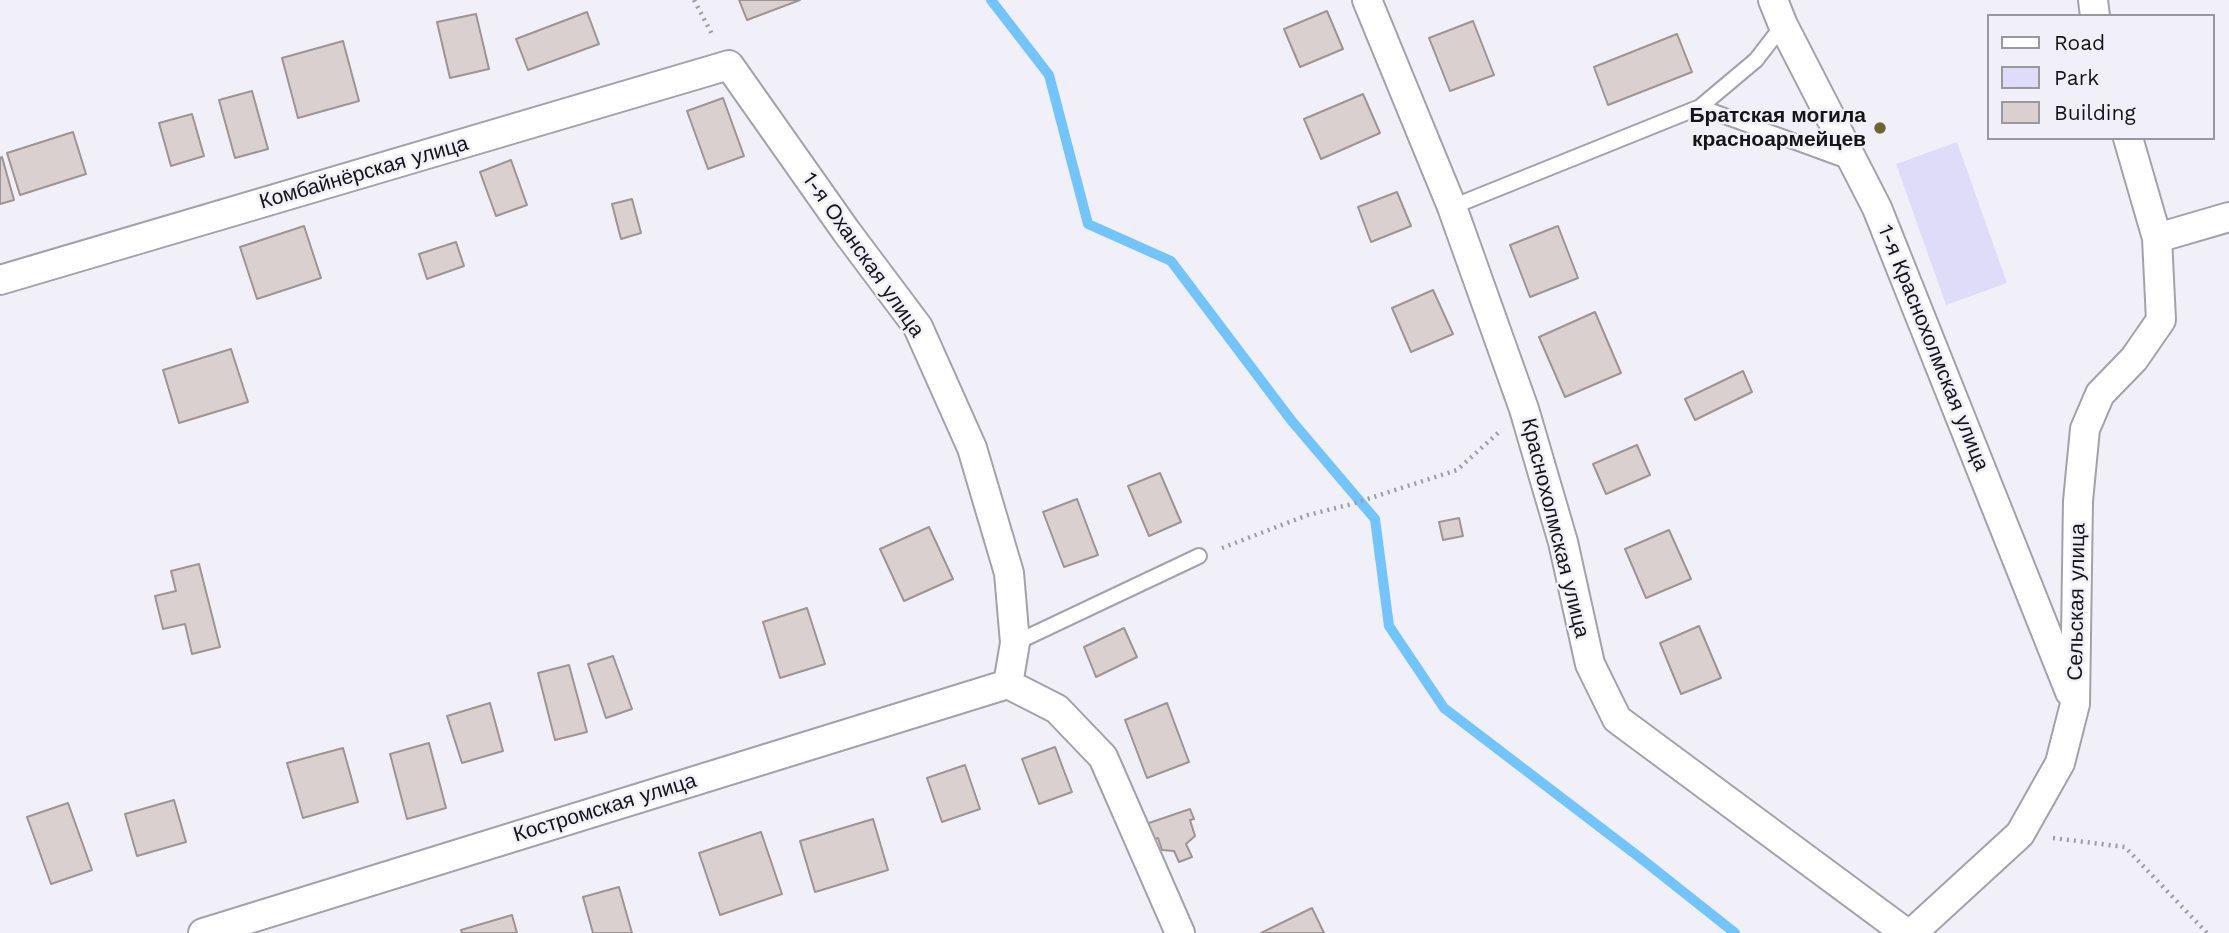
<!DOCTYPE html>
<meta charset="utf-8">
<style>
body{margin:0}
#map{position:relative;width:2229px;height:933px;overflow:hidden;background:#f1f0f9;font-family:"Work Sans",sans-serif}
canvas{display:block}
.legend{position:absolute;left:1987px;top:14px;width:228px;height:126px;box-sizing:border-box;background:#f1f0f9;border:2px solid #99989f;margin:0;padding:9px 12px;list-style:none;font-size:21px;color:#151518}
.legend li{display:flex;align-items:center;gap:14px;height:35px}
.legend b{width:35px;border:2px solid #99989f}
</style>
<div id="map">
<canvas width="2229" height="933"></canvas>
<ul class="legend">
<li><b style="height:9px;background:#fff"></b>Road</li>
<li><b style="height:19px;background:#dedcf8"></b>Park</li>
<li><b style="height:19px;background:#dad0cf"></b>Building</li>
</ul>
</div>
<script>
const ctx = document.querySelector('canvas').getContext('2d');
ctx.lineJoin = 'round';
function paint(path, color) {
  ctx.fillStyle = color;
  ctx.fill(path, 'evenodd');
}
function poly(rows) {
  const path = new Path2D();
  for (const r of rows) {
    path.moveTo(r[0], r[1]);
    for (let i = 2; i < r.length; i += 2) path.lineTo(r[i], r[i + 1]);
  }
  return path;
}
function strokePath(path, color, width, dash) {
  ctx.strokeStyle = color;
  ctx.lineWidth = width;
  ctx.lineCap = dash ? 'butt' : 'round';
  ctx.setLineDash(dash || []);
  ctx.stroke(path);
}
function drawText(font, color, halo, rows, align = 'center') {
  ctx.font = font + ' "Work Sans",sans-serif';
  ctx.lineWidth = 5;
  ctx.setLineDash([]);
  ctx.textBaseline = 'middle';
  ctx.strokeStyle = halo;
  ctx.fillStyle = color;
  for (const [text, x, y, turn = 0] of rows) {
    ctx.save();
    ctx.translate(x, y);
    ctx.rotate((+turn || 0) * Math.PI / 180);
    ctx.textAlign = isNaN(turn) ? turn : align;
    if (halo) ctx.strokeText(text, 0, 0);
    ctx.fillText(text, 0, 0);
    ctx.restore();
  }
}
paint(poly([
 [1957,142,2007,283,1946,305,1896,164]
]), '#dedcf8');
strokePath(poly([
 [991,0,1049,75,1088,224,1171,261,1291,420,1375,519,1389,626,1444,708,1643,860,1735,933]
]), '#72c4fd', 10);
const building = poly([
 [739,0,800,0,747,20,739,0],
 [1327,11,1343,49,1300,67,1284,29,1327,11],
 [587,12,599,44,528,70,516,39,587,12],
 [476,14,489,69,450,78,437,22,476,14],
 [1473,21,1494,75,1450,91,1429,38,1473,21],
 [1677,34,1692,72,1608,105,1594,67,1677,34],
 [343,41,359,101,298,118,282,58,343,41],
 [252,91,268,149,235,158,219,100,252,91],
 [1363,94,1380,133,1321,159,1304,119,1363,94],
 [723,98,744,156,708,169,687,111,723,98],
 [192,114,204,156,171,166,159,123,192,114],
 [73,132,86,174,20,195,7,153,73,132],
 [2,157,14,200,0,204,0,158,2,157],
 [511,160,527,205,496,216,480,172,511,160],
 [1397,192,1411,226,1371,242,1358,207,1397,192],
 [632,199,641,233,621,239,612,204,632,199],
 [304,226,321,278,257,299,240,247,304,226],
 [1558,226,1578,278,1530,297,1510,245,1558,226],
 [456,242,464,266,427,279,419,254,456,242],
 [1433,290,1453,334,1411,352,1392,308,1433,290],
 [1595,312,1621,373,1565,397,1539,337,1595,312],
 [231,349,248,402,179,423,163,370,231,349],
 [1743,371,1752,392,1695,420,1685,399,1743,371],
 [1637,445,1650,475,1606,494,1593,464,1637,445],
 [1160,473,1181,522,1149,536,1128,486,1160,473],
 [1077,499,1098,555,1064,567,1043,512,1077,499],
 [1459,518,1463,536,1443,540,1439,522,1459,518],
 [929,527,953,579,904,601,880,549,929,527],
 [1669,530,1691,579,1646,598,1625,549,1669,530],
 [199,564,220,647,192,654,185,624,163,629,155,596,176,591,171,571,199,564],
 [807,608,825,664,780,678,763,622,807,608],
 [1699,626,1721,678,1681,694,1660,643,1699,626],
 [1124,628,1137,657,1096,677,1084,647,1124,628],
 [613,656,632,709,606,718,588,664,613,656],
 [569,665,587,732,555,740,538,673,569,665],
 [490,703,503,751,462,763,447,716,490,703],
 [1167,703,1189,762,1147,778,1125,720,1167,703],
 [429,743,446,808,407,819,390,754,429,743],
 [1055,747,1072,792,1039,804,1022,759,1055,747],
 [343,748,358,802,303,818,287,763,343,748],
 [965,765,980,809,942,822,927,778,965,765],
 [174,800,186,842,137,856,125,814,174,800],
 [68,803,92,870,51,884,27,817,68,803],
 [1190,809,1194,819,1190,820,1195,836,1186,844,1192,857,1179,862,1174,851,1162,850,1158,838,1151,840,1146,824,1190,809],
 [873,819,888,870,815,892,800,841,873,819],
 [761,832,782,894,720,915,699,853,761,832],
 [619,887,632,933,593,933,583,897,619,887],
 [1312,908,1324,933,1261,933,1312,908],
 [512,915,517,933,462,933,461,930,512,915]
]);
paint(building, '#dad0cf');
strokePath(building, '#9e9493', 2);
const lane = poly([
 [1700,107,1853,163],
 [1452,207,1700,107,1756,60,1783,25],
 [1015,643,1199,556]
]);
const street = poly([
 [1367,0,1452,207,1524,409,1563,542,1590,664,1617,719,1906,933],
 [1773,0,1783,25,1877,208,2070,692],
 [2093,0,2095,16],
 [2157,238,2229,217],
 [0,280,729,65,846,231,918,327,972,448,1009,573,1015,643,1008,684],
 [1008,684,1057,709,1103,757,1180,933],
 [203,933,1008,684],
 [1912,933,2020,834,2060,763,2075,704,2078,501,2085,429,2100,394,2134,359,2161,320,2157,238,2128,138]
]);
strokePath(lane, '#a2a2aa', 18);
strokePath(street, '#a2a2aa', 32);
strokePath(poly([
 [694,0,713,36],
 [1222,548,1308,515,1352,504,1457,470,1498,433],
 [2053,838,2125,847,2207,933]
]), '#9d9ca3', 4.5, [2, 5]);
strokePath(lane, '#fff', 14);
strokePath(street, '#fff', 28);
for (const [x, y, r, color] of [
 [1880,128,7,"#6e6632"]
]) {
  const dot = new Path2D();
  dot.arc(x, y, r, 0, 2 * Math.PI);
  ctx.fillStyle = color;
  ctx.fill(dot);
  strokePath(dot, '#f1f0f9', 2.5);
}
drawText('bold 21px', '#151518', '#f1f0f9', [
 ["Братская могила",1866,116],
 ["красноармейцев",1866,140]
], 'right');
drawText('21px', '#151518', '#f1f0f9', [
 ["Комбайнёрская улица",364,173,-16],
 ["1-я Оханская улица",863,255,55],
 ["1-я Краснохолмская улица",1933,348,68],
 ["Краснохолмская улица",1555,528,76],
 ["Сельская улица",2077,602,-89],
 ["Костромская улица",605,808,-17]
]);
</script>
